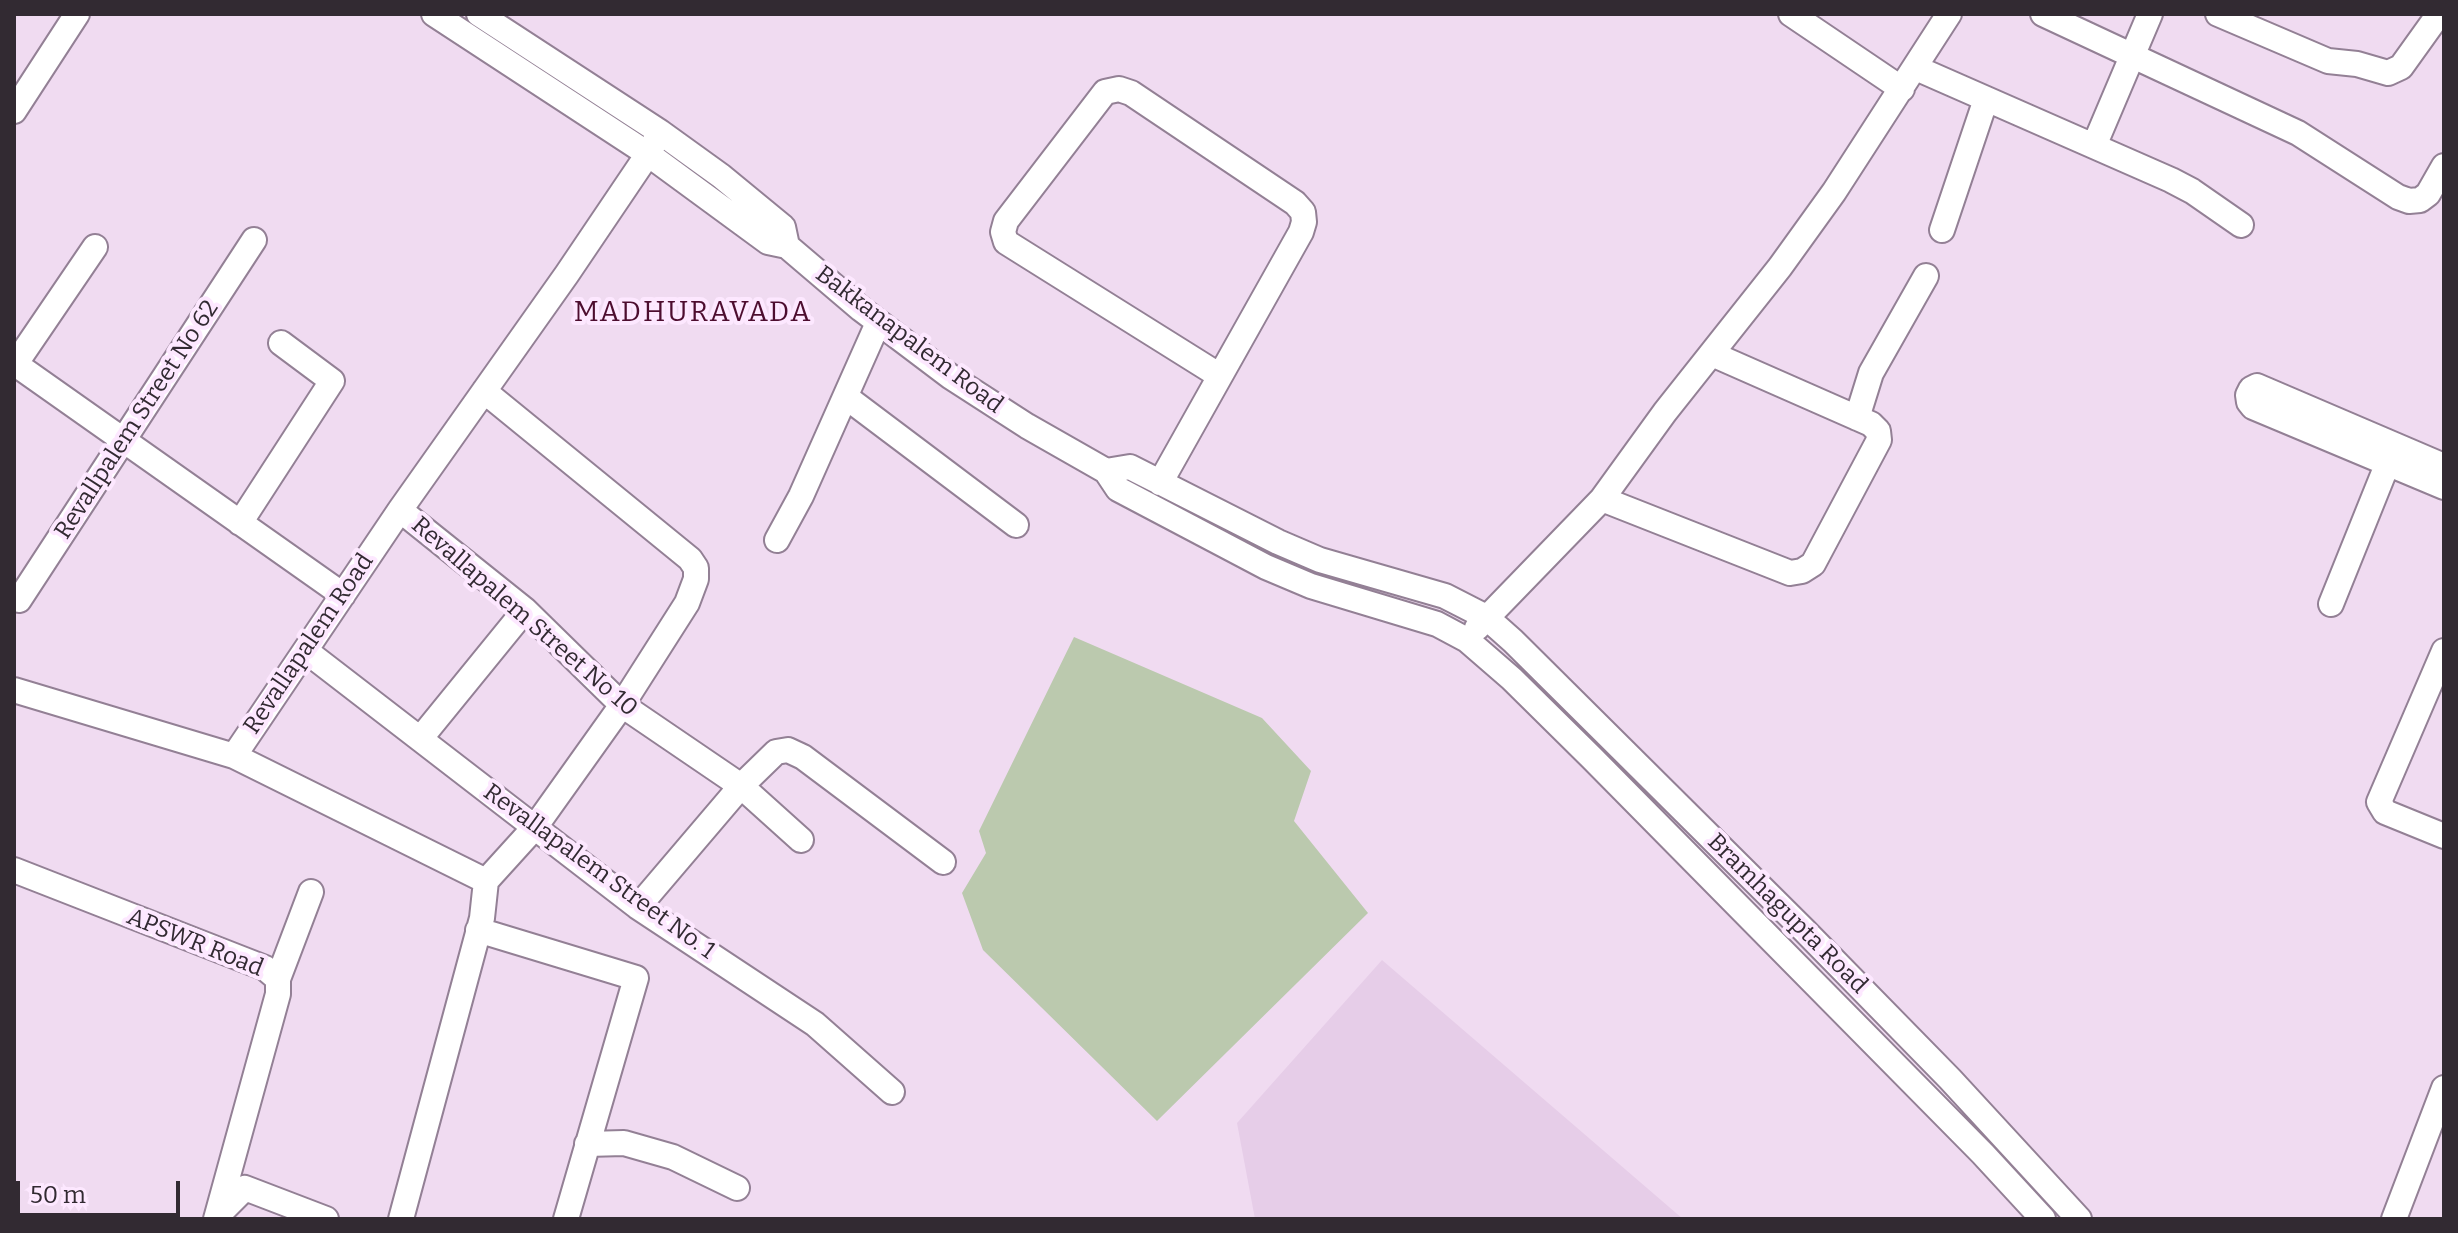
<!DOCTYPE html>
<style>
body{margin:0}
#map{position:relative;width:2458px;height:1233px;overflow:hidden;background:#f0dbf1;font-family:Bitter,serif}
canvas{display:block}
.frame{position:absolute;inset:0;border:16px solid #322a32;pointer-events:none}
.scale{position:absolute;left:16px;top:1181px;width:164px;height:36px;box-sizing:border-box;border:4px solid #322a32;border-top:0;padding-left:10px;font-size:24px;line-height:28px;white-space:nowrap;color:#322a32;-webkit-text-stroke:6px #fde8ff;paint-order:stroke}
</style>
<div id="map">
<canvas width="2458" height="1233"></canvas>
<div class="frame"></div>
<div class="scale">50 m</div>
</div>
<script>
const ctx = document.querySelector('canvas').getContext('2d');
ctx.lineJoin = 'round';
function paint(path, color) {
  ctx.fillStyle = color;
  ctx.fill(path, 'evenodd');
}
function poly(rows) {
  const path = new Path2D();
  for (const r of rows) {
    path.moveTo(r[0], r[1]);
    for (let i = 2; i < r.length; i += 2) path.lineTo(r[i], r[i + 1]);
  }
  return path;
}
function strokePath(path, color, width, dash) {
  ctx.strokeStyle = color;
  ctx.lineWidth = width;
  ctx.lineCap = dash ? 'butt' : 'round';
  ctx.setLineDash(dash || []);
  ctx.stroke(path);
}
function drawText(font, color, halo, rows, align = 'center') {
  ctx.font = font + ' Bitter,serif';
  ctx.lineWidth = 8;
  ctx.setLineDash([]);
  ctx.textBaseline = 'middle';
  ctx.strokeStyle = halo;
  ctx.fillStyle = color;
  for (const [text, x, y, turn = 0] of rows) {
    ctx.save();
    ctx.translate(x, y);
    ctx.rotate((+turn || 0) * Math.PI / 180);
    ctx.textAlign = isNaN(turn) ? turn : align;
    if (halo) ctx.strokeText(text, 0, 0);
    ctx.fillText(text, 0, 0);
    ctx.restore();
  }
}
paint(poly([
 [1382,960,1683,1219,1255,1219,1237,1123]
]), '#e6cde8');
paint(poly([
 [1074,637,1262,718,1311,771,1294,821,1368,913,1157,1121,983,950,962,893,986,853,979,831]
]), '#bbc9ae');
const minor = poly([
 [434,14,648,154,768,242,787,246],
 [479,14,660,132,721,176,783,227,787,246,861,309,951,377,1027,426,1106,471,1118,489,1266,567,1311,586,1437,624,1467,640,1512,679,1592,758,1983,1154,2043,1219],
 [1791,14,1902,89],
 [2043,14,2298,133,2398,197,2409,201,2420,200,2428,194,2444,166],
 [2218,14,2328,61,2357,64,2388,73,2401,67,2439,14],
 [1916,68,2171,180,2192,191,2241,225],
 [14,111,77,14],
 [2094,146,2150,14],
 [1942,230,1986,99],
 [14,363,343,595],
 [14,366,95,247],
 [484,391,690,559,696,568,696,579,687,603,622,705,535,827,486,881],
 [846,397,1016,525],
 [1857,418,1871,373,1926,276],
 [2444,466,2257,386,2251,389,2248,395,2249,402,2253,407,2444,487],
 [1106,471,1130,467,1278,542,1320,560,1445,596,1486,617,1513,641,1805,931,1950,1079,2079,1219],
 [1160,483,1301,232,1304,222,1303,212,1295,203,1131,93,1119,89,1105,92,1006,221,1003,232,1006,242,1220,376],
 [1602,499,1790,573,1802,571,1813,564,1879,440,1878,431,1871,424,1712,354],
 [400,510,525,610,622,705,741,786,801,840],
 [240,523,332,381,281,343],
 [777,540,801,496,878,323],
 [19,600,254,240],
 [2331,604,2393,450],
 [1477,628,1602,499,1665,412,1780,267,1834,192,1949,14],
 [306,651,638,907,815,1024,892,1092],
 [2444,651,2379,802,2385,812,2444,836],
 [14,690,234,756],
 [420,739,525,610],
 [14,870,265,968,278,979,278,994,216,1219],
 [638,907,741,786,776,752,788,750,803,757,943,862],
 [478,930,636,978,566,1219],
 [278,979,311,892],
 [587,1144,624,1143,673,1157,737,1188],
 [219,1214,245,1188,326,1219],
 [401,1219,482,918,486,881,234,756,400,510,567,274,648,154,660,132],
 [2394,1219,2444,1088]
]);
strokePath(minor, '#938095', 28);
strokePath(minor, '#fff', 24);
drawText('24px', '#322a32', '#fde8ff', [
 ["Bakkanapalem Road",909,340,37],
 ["Revallpalem Street No 62",137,420,-57],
 ["Revallapalem Street No 10",524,617,41],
 ["Revallapalem Road",309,644,-56],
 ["Revallapalem Street No. 1",599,872,36],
 ["Bramhagupta Road",1787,914,45],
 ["APSWR Road",195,943,22]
]);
ctx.letterSpacing = '2px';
drawText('28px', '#4d0d2f', '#fde8ff', [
 ["MADHURAVADA",693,313]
]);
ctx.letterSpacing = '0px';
</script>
